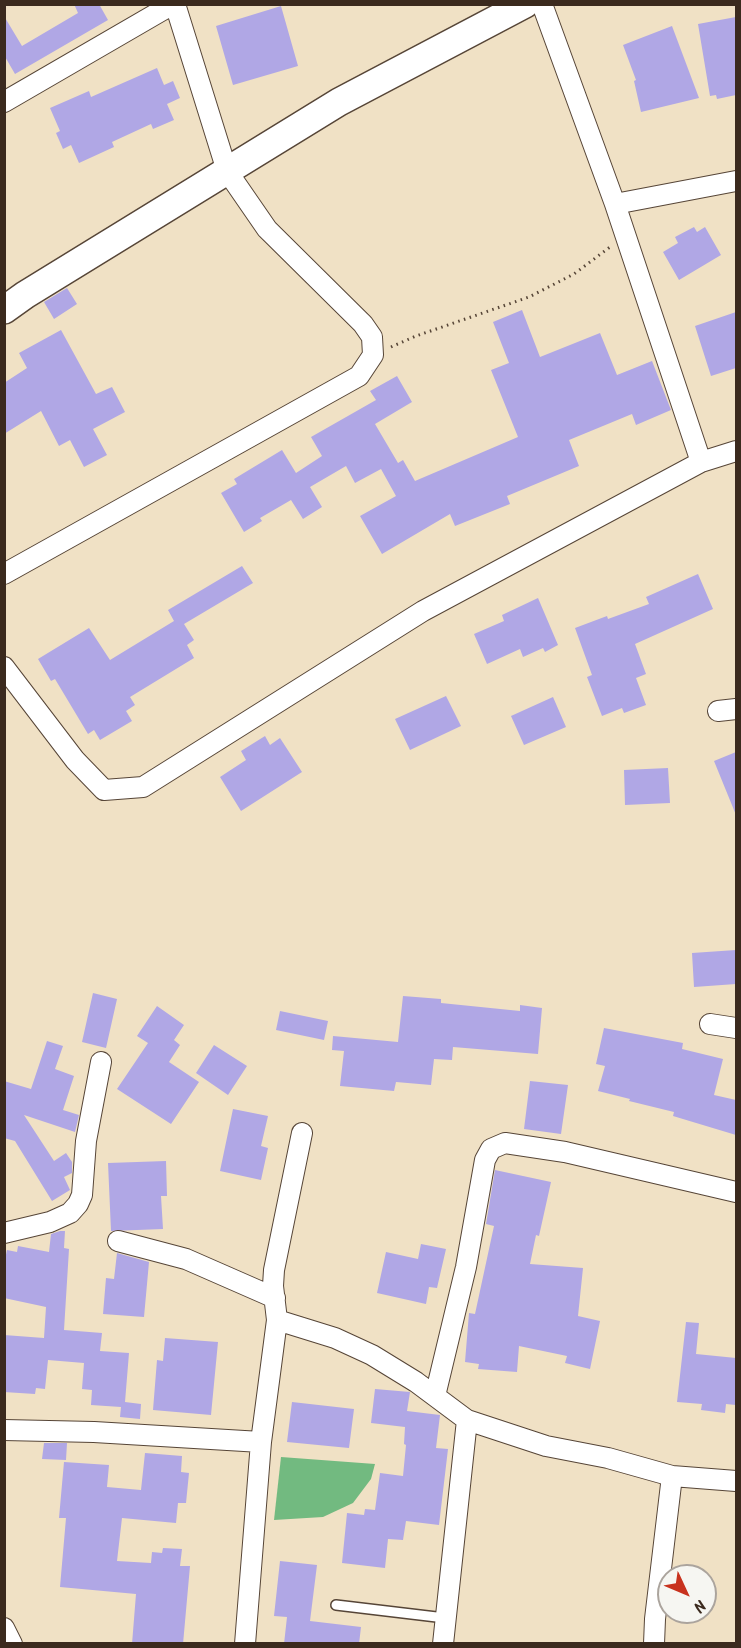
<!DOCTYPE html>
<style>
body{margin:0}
#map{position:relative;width:741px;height:1648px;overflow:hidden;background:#f0e1c5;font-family:Kalam,sans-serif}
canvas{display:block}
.frame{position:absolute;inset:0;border:6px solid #3b2a1e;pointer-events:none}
.north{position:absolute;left:657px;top:1564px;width:60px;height:60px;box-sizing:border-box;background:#f6f6f2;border:2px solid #aba49d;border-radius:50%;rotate:134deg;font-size:16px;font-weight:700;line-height:24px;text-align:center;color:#3b2a1e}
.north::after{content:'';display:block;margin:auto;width:21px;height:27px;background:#c8321e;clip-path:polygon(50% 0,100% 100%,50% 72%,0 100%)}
</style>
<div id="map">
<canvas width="741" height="1648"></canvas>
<div class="frame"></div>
<div class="north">N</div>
</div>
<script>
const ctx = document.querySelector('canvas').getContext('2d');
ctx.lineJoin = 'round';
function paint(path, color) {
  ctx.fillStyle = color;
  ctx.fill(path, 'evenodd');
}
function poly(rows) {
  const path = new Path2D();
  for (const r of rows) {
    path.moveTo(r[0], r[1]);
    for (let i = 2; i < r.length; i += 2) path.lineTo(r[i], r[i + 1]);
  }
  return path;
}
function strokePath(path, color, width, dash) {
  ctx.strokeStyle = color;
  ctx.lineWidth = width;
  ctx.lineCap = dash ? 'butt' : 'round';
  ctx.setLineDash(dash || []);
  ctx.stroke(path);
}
paint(poly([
 [281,1457,375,1464,371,1479,353,1503,323,1517,274,1520]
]), '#72ba80');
paint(poly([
 [74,4,99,4,108,20,15,74,4,55,4,16,22,46,78,13],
 [281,6,298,66,233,85,216,26],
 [736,17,736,95,717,99,716,95,710,96,698,24],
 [672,26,699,98,641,112,634,81,636,80,623,45],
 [157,68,164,85,173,81,180,98,167,104,174,120,153,129,151,124,112,142,114,147,79,163,71,145,63,149,56,133,60,131,50,108,89,91,91,97],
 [694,227,697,232,705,227,721,255,679,280,663,252,678,243,675,237],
 [67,288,77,304,54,319,44,302],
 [522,310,540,357,600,333,617,375,652,361,671,410,636,425,632,414,569,440,579,466,507,496,510,504,455,526,450,514,382,554,360,516,396,496,381,469,355,483,346,466,310,487,322,507,303,519,291,500,260,518,262,521,244,532,221,493,237,484,234,479,282,450,296,473,322,456,311,437,376,400,370,391,397,376,412,402,375,424,398,463,403,460,415,481,518,437,491,370,509,363,493,322],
 [736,312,736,368,711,376,695,326],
 [61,330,96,394,112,387,125,412,93,429,107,455,84,467,70,440,59,446,41,411,4,434,4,383,27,368,19,353],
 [242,566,253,583,184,624,194,640,187,645,194,658,130,697,135,705,126,711,132,721,100,740,94,730,88,734,55,679,51,681,38,659,89,628,110,660,174,621,168,610],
 [698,574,713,609,635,644,646,674,636,678,646,705,624,713,622,708,602,716,587,677,592,675,575,628,607,616,608,619,649,604,646,597],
 [538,598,558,645,545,652,543,648,523,657,520,649,487,664,474,634,504,621,502,615],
 [446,696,461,726,410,750,395,719],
 [553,697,566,727,524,745,511,716],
 [265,736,270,745,280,738,302,772,241,811,220,777,246,760,241,751],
 [736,752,736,815,714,761],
 [668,768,670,803,625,805,624,770],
 [736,950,736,984,694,987,692,953],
 [93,993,117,999,106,1048,82,1042],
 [403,996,441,999,441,1003,520,1011,520,1005,542,1008,538,1054,453,1047,452,1060,434,1059,431,1085,396,1082,394,1091,340,1086,344,1051,332,1050,333,1036,398,1042],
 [157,1006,184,1025,174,1040,180,1045,169,1062,199,1082,171,1124,117,1089,148,1043,137,1036],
 [280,1011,328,1021,324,1040,276,1030],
 [604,1028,683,1043,682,1049,723,1059,714,1095,736,1100,736,1135,673,1116,674,1112,629,1101,630,1099,598,1091,605,1066,596,1064],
 [47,1041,63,1046,55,1069,74,1076,63,1110,79,1115,75,1132,24,1115,54,1161,66,1153,72,1162,72,1173,64,1177,70,1190,52,1201,15,1141,4,1138,4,1081,31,1089],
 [214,1045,247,1066,228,1095,196,1073],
 [530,1081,568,1085,561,1134,524,1129],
 [233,1109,268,1116,261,1146,268,1148,261,1180,220,1171],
 [166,1161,167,1196,161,1196,163,1229,111,1231,108,1163],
 [495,1170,551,1182,539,1236,536,1235,530,1264,583,1268,578,1316,600,1321,590,1369,565,1363,567,1356,519,1346,517,1372,478,1369,479,1364,465,1362,469,1313,475,1314,494,1226,486,1224],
 [60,1231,65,1231,64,1248,69,1249,64,1330,102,1333,100,1351,129,1353,125,1402,141,1404,140,1419,120,1417,121,1407,91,1405,92,1390,82,1389,84,1363,48,1360,45,1389,36,1388,35,1394,4,1392,4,1335,44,1338,46,1307,4,1298,4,1264,7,1250,17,1252,18,1246,49,1252,51,1234],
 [421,1244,446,1249,437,1288,429,1287,426,1304,377,1293,386,1252,418,1259],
 [117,1253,149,1262,144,1317,103,1314,106,1278,114,1279],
 [686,1322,699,1323,696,1354,736,1358,736,1405,726,1404,725,1413,701,1410,702,1404,677,1402],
 [165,1338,218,1342,211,1415,153,1410,157,1360,163,1361],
 [375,1389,410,1392,407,1411,440,1415,436,1448,448,1449,439,1525,406,1521,403,1540,388,1539,385,1568,342,1563,347,1513,364,1515,365,1509,375,1510,380,1473,403,1476,406,1445,404,1444,405,1427,371,1423],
 [292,1402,354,1409,349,1448,287,1442],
 [44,1443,67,1443,66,1460,42,1459],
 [145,1453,182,1456,181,1472,189,1473,186,1503,178,1503,176,1523,122,1518,117,1561,151,1563,152,1552,162,1553,163,1548,182,1549,180,1566,190,1566,183,1644,132,1644,136,1594,60,1587,66,1518,59,1518,64,1462,109,1465,107,1487,141,1490],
 [280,1561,317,1565,310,1621,361,1627,359,1644,284,1644,287,1617,274,1616]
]), '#b0a7e5');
const lane = poly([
 [336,1605,445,1618]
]);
const street = poly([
 [542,4,615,204,701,462],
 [4,102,173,4],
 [615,204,736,181],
 [4,574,359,376,373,355,372,337,363,324,267,229,227,171,175,4],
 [4,667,75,760,104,790,143,787,423,611,701,462,736,451],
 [718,711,736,709],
 [710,1024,736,1028],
 [4,1233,50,1222,70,1213,78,1204,82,1195,86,1141,101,1062],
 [118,1241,186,1259,275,1298],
 [277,1320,335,1338,372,1355,416,1382,467,1420,546,1446,608,1458,672,1476,736,1481],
 [435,1396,466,1267,485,1160,491,1149,505,1143,565,1152,736,1192],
 [4,1430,94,1432,261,1442],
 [4,1628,12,1644],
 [245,1644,261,1442,277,1320,273,1286,274,1270,302,1133],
 [443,1644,467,1420],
 [654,1644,655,1619,672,1476]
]);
const secondary = poly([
 [4,310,25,295,339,102,525,4]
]);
strokePath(lane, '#564537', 12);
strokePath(street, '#564537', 22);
strokePath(secondary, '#564537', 30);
strokePath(poly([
 [391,347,416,336,529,297,574,274,610,247]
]), '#564537', 3, [1.5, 4.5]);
strokePath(lane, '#fff', 9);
strokePath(street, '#fff', 20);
strokePath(secondary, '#fff', 27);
</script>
